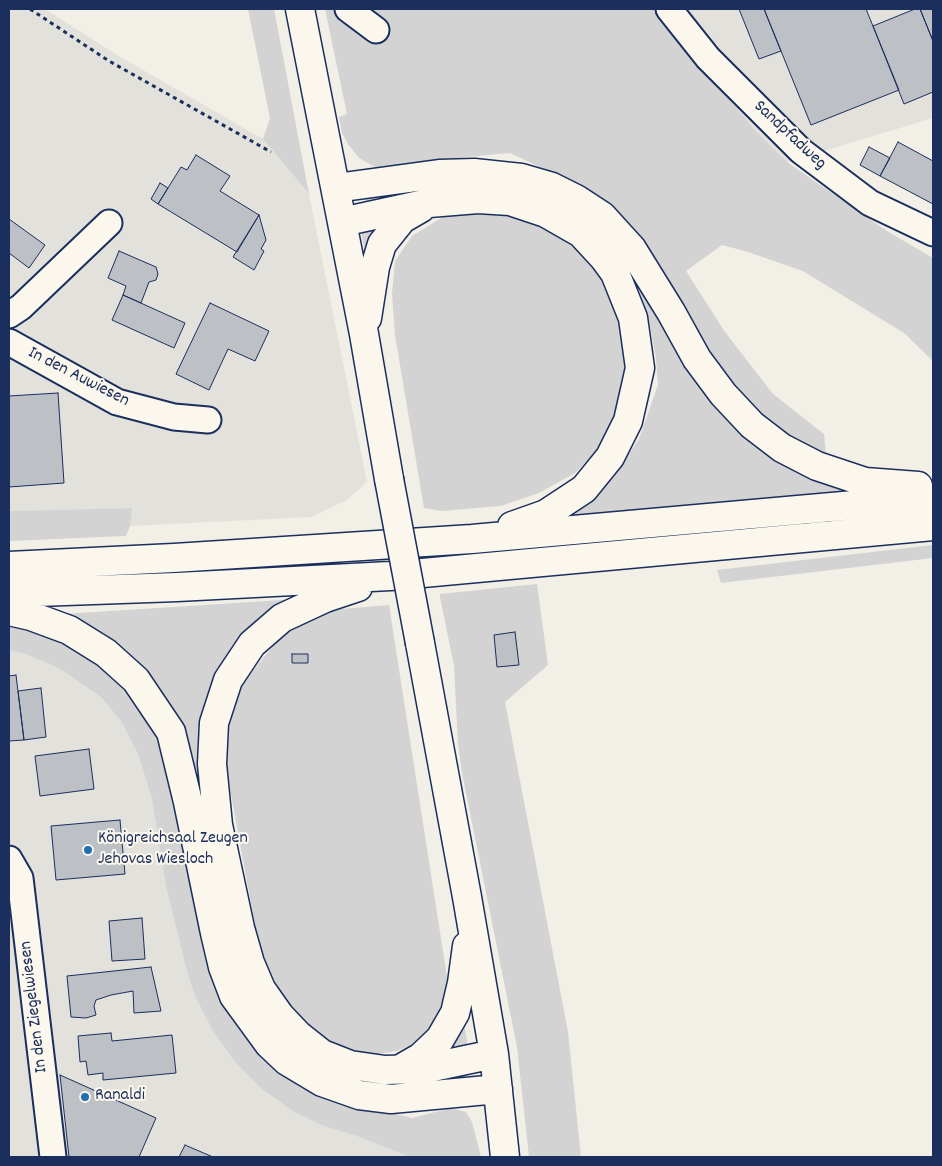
<!DOCTYPE html>
<meta charset="utf-8">
<style>
body{margin:0}
#map{position:relative;width:942px;height:1166px;overflow:hidden;background:#f2efe6;font-family:Dekko,sans-serif}
canvas{display:block}
.frame{position:absolute;inset:0;border:10px solid #1b2f5e;pointer-events:none}
</style>
<div id="map">
<canvas width="942" height="1166"></canvas>
<div class="frame"></div>
</div>
<script>
const ctx = document.querySelector('canvas').getContext('2d');
ctx.lineJoin = 'round';
function paint(path, color) {
  ctx.fillStyle = color;
  ctx.fill(path, 'evenodd');
}
function poly(rows) {
  const path = new Path2D();
  for (const r of rows) {
    path.moveTo(r[0], r[1]);
    for (let i = 2; i < r.length; i += 2) path.lineTo(r[i], r[i + 1]);
  }
  return path;
}
function strokePath(path, color, width, dash) {
  ctx.strokeStyle = color;
  ctx.lineWidth = width;
  ctx.lineCap = dash ? 'butt' : 'round';
  ctx.setLineDash(dash || []);
  ctx.stroke(path);
}
function drawText(font, color, halo, rows, align = 'center') {
  ctx.font = font + ' Dekko,sans-serif';
  ctx.lineWidth = 4;
  ctx.setLineDash([]);
  ctx.textBaseline = 'middle';
  ctx.strokeStyle = halo;
  ctx.fillStyle = color;
  for (const [text, x, y, turn = 0] of rows) {
    ctx.save();
    ctx.translate(x, y);
    ctx.rotate((+turn || 0) * Math.PI / 180);
    ctx.textAlign = isNaN(turn) ? turn : align;
    if (halo) ctx.strokeText(text, 0, 0);
    ctx.fillText(text, 0, 0);
    ctx.restore();
  }
}
paint(poly([
 [9,9,45,9,117,55,263,139,309,194,367,482,347,500,311,517,130,526,131,508,9,511],
 [654,9,933,9,933,118,787,162,755,130],
 [9,650,26,654,60,669,101,697,121,721,138,754,152,799,166,887,186,968,195,996,214,1033,236,1063,326,1127,354,1135,410,1157,9,1157]
]), '#e2e1dc');
paint(poly([
 [248,9,274,9,309,194,263,139,270,118],
 [325,9,654,9,755,130,787,162,887,231,933,258,933,361,904,333,803,271,745,251,722,245,686,271,725,332,773,394,824,434,826,455,790,439,744,399,712,356,671,286,557,175,510,153,433,160,394,167,375,167,359,158,348,144,342,133,339,117,347,114],
 [469,179,508,181,540,189,572,203,598,223,630,257,680,352,728,415,763,450,829,480,847,486,848,496,579,520,565,513,591,496,622,464,639,439,658,385,656,359,649,320,637,285,625,262,606,238,576,213,542,195,506,187,473,185,376,202,365,201,365,198,368,196,429,183],
 [478,210,509,212,543,224,575,246,596,269,611,292,621,319,624,338,626,375,619,407,602,445,575,473,539,493,501,506,442,511,424,508,395,335,392,294,395,261,412,236,443,217],
 [394,218,369,276,360,225],
 [132,508,130,526,126,536,9,541,9,511],
 [933,545,933,558,721,583,717,570],
 [537,584,548,665,505,702,568,1032,581,1157,529,1157,517,1047,462,773,458,744,454,666,440,597,440,594],
 [298,599,269,617,239,648,214,686,203,726,202,772,206,811,226,917,239,966,251,995,267,1020,289,1041,312,1057,340,1070,374,1078,404,1078,461,1072,465,1073,466,1077,463,1080,443,1084,413,1087,365,1085,330,1076,293,1056,266,1030,245,1000,230,965,194,787,182,740,163,702,138,666,99,634,65,618,64,614],
 [389,605,447,977,446,1004,433,1024,418,1041,397,1051,370,1055,343,1051,313,1030,284,1003,269,973,255,926,226,767,229,723,239,688,278,640,306,620,341,609],
 [9,623,33,627,68,643,108,666,140,705,166,745,263,1052,301,1088,337,1099,412,1118,451,1108,466,1112,472,1122,481,1157,410,1157,354,1135,326,1127,293,1111,262,1089,236,1063,214,1033,195,996,186,968,166,887,152,799,138,754,121,721,101,697,60,669,26,654,9,650],
 [463,1015,468,1049,432,1055]
]), '#d2d3d2');
const building = poly([
 [739,9,764,9,781,51,759,59,739,9],
 [764,9,866,9,899,90,811,125,764,9],
 [915,9,920,9,933,41,933,92,904,104,873,26,915,9],
 [920,9,933,9,933,41,920,9],
 [898,142,933,161,933,204,880,176,898,142],
 [869,147,890,158,880,176,860,165,869,147],
 [196,155,230,176,220,191,259,215,237,252,158,204,181,167,187,170,196,155],
 [160,183,168,188,158,204,151,199,160,183],
 [259,215,266,240,261,249,264,251,254,270,233,257,259,215],
 [9,219,45,245,29,268,9,253,9,219],
 [119,251,156,267,158,274,156,280,149,282,141,303,123,295,126,286,108,278,119,251],
 [123,295,185,323,174,348,112,320,123,295],
 [210,303,269,331,255,361,228,349,209,390,176,374,210,303],
 [58,393,64,483,9,487,9,396,58,393],
 [515,632,519,665,497,667,494,635,515,632],
 [292,654,308,654,308,663,292,663,292,654],
 [16,675,24,740,9,741,9,676,16,675],
 [41,688,46,737,24,740,18,691,41,688],
 [89,749,94,789,40,796,35,756,89,749],
 [120,820,125,874,56,880,51,826,120,820],
 [142,918,145,959,112,961,109,921,142,918],
 [151,967,161,1011,134,1013,133,991,111,995,96,1000,94,1006,96,1015,86,1018,71,1017,67,976,151,967],
 [111,1033,112,1041,172,1035,176,1073,103,1080,103,1073,88,1075,86,1061,80,1062,78,1036,111,1033],
 [60,1075,156,1118,139,1157,69,1157,60,1075],
 [185,1145,213,1157,179,1157,185,1145]
]);
paint(building, '#bdc0c4');
strokePath(building, '#1b2f5e', 1);
const minor = poly([
 [348,9,376,30],
 [669,9,708,58,801,151,870,203,933,233],
 [9,315,21,307,109,223],
 [9,342,117,402,174,417,208,420],
 [9,859,20,878,53,1157]
]);
const major = poly([
 [300,9,364,334,389,479],
 [336,188,439,174,474,173,521,178,552,187,576,199,602,216,632,249,671,312,697,359,723,394,752,425,782,448,817,466,865,482,918,486],
 [342,222,429,203,478,199,510,201,546,213,581,233,604,258,615,273,633,318,640,368,628,421,610,457,584,489,546,514,512,526],
 [367,318,375,267,382,244,402,219,421,208],
 [9,566,174,558,472,539,933,498],
 [358,587,325,598,282,618,252,644,228,680,214,723,212,764,218,825,240,928,250,963,261,989,280,1016,298,1035,322,1054,350,1065,385,1070,423,1069,494,1054],
 [9,593,177,587,390,576,933,526],
 [9,611,31,616,69,630,106,653,136,680,171,732,188,802,215,933,223,967,234,996,269,1044,287,1061,322,1082,359,1095,391,1099,498,1089],
 [420,643,467,897,494,1054,505,1157],
 [402,1068,421,1057,440,1039,455,1013,462,983,467,946]
]);
strokePath(minor, '#1b2f5e', 29);
strokePath(major, '#1b2f5e', 31);
strokePath(poly([
 [30,9,109,61,271,152]
]), '#1b2f5e', 3, [4, 4]);
strokePath(minor, '#fbf7ec', 25);
strokePath(major, '#fbf7ec', 28);
const majorBridge = poly([
 [389,479,420,643]
]);
strokePath(majorBridge, '#1b2f5e', 31, []);
strokePath(majorBridge, '#fbf7ec', 28);
for (const [x, y, r, color] of [
 [88,850,5,"#1f6fb2"],
 [85,1097,5,"#1f6fb2"]
]) {
  const dot = new Path2D();
  dot.arc(x, y, r, 0, 2 * Math.PI);
  ctx.fillStyle = color;
  ctx.fill(dot);
  strokePath(dot, '#fbf7ec', 2);
}
drawText('18px', '#1b2f5e', '#fbf7ec', [
 ["Sandpfadweg",789,136,43],
 ["In den Auwiesen",78,378,27],
 ["In den Ziegelwiesen",35,1007,-97]
]);
drawText('18px', '#1b2f5e', '#fbf7ec', [
 ["Königreichsaal Zeugen",98,840],
 ["Jehovas Wiesloch",98,861],
 ["Ranaldi",95,1097]
], 'left');
</script>
